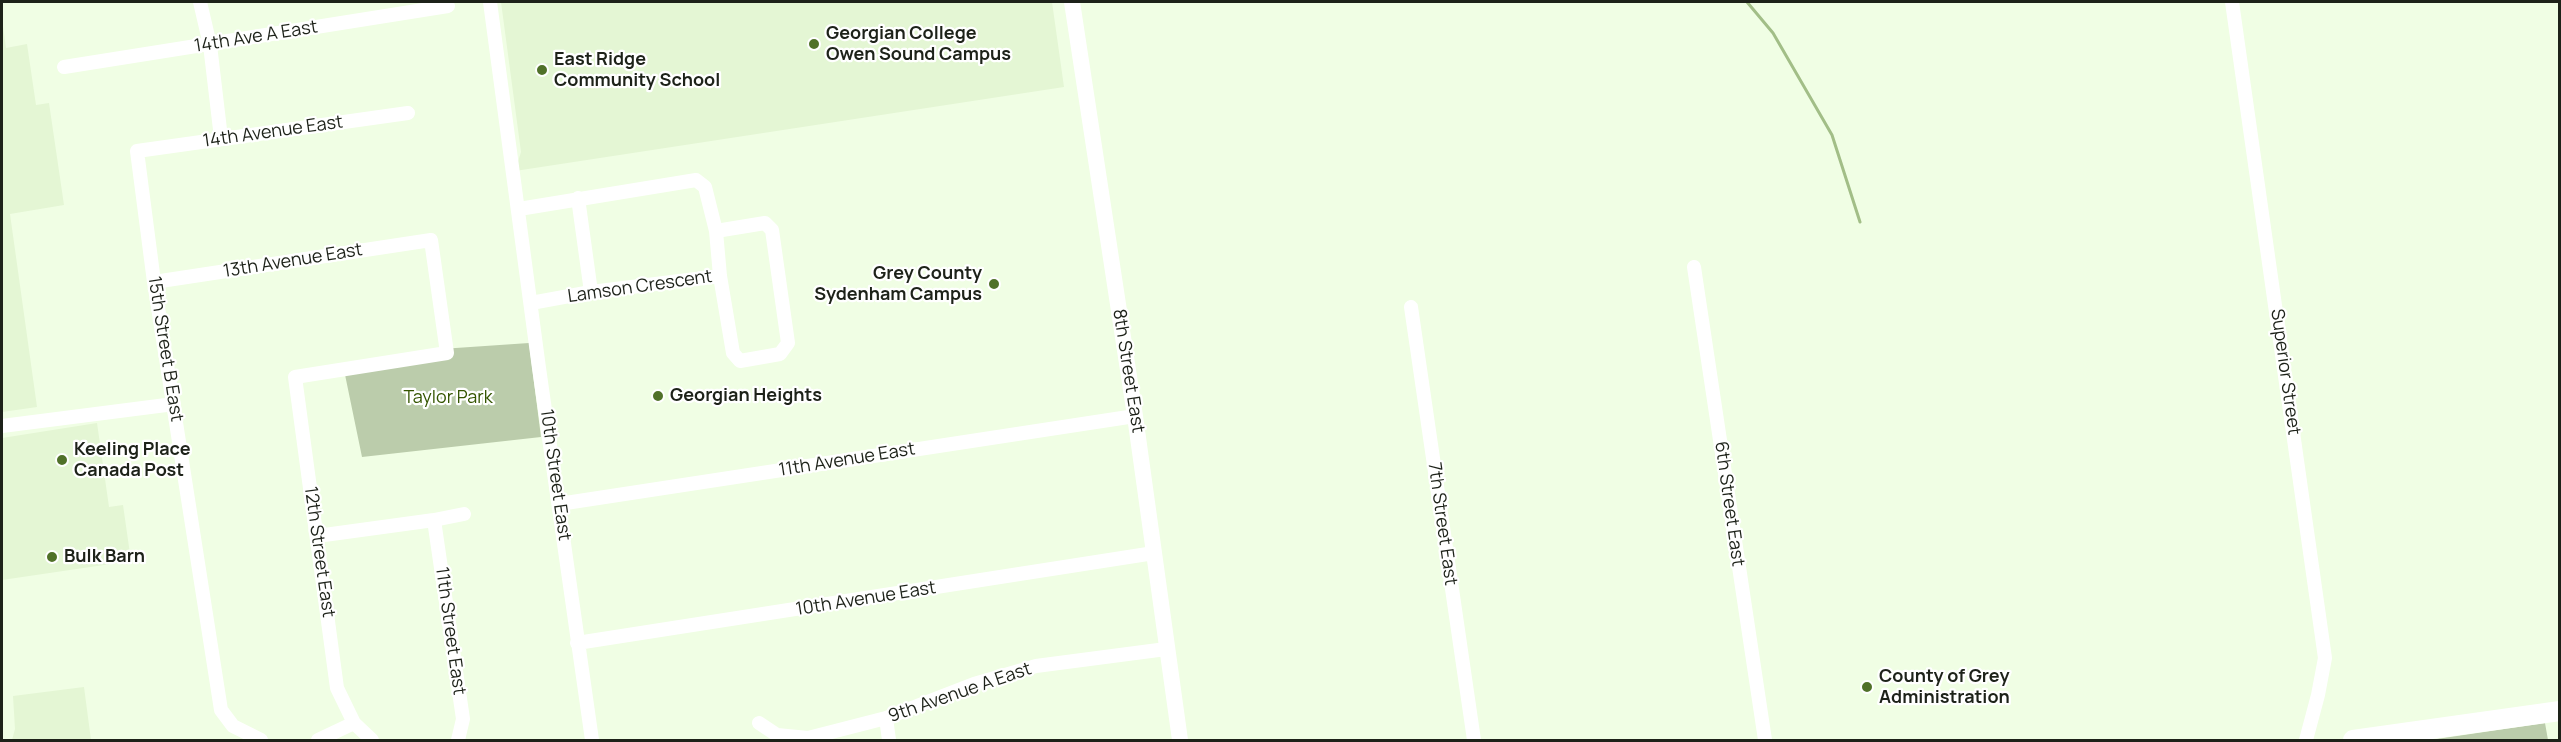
<!DOCTYPE html>
<style>
body{margin:0}
#map{position:relative;width:2561px;height:742px;overflow:hidden;background:#f0fee4;font-family:Manrope,sans-serif}
canvas{display:block}
.frame{position:absolute;inset:0;border:3px solid #1d2219;pointer-events:none}
</style>
<div id="map">
<canvas width="2561" height="742"></canvas>
<div class="frame"></div>
</div>
<script>
const ctx = document.querySelector('canvas').getContext('2d');
ctx.lineJoin = 'round';
function paint(path, color) {
  ctx.fillStyle = color;
  ctx.fill(path, 'evenodd');
}
function poly(rows) {
  const path = new Path2D();
  for (const r of rows) {
    path.moveTo(r[0], r[1]);
    for (let i = 2; i < r.length; i += 2) path.lineTo(r[i], r[i + 1]);
  }
  return path;
}
function strokePath(path, color, width, dash) {
  ctx.strokeStyle = color;
  ctx.lineWidth = width;
  ctx.lineCap = dash ? 'butt' : 'round';
  ctx.setLineDash(dash || []);
  ctx.stroke(path);
}
function drawText(font, color, halo, rows, align = 'center') {
  ctx.font = font + ' Manrope,sans-serif';
  ctx.lineWidth = 4.5;
  ctx.setLineDash([]);
  ctx.textBaseline = 'middle';
  ctx.strokeStyle = halo;
  ctx.fillStyle = color;
  for (const [text, x, y, turn = 0] of rows) {
    ctx.save();
    ctx.translate(x, y);
    ctx.rotate((+turn || 0) * Math.PI / 180);
    ctx.textAlign = isNaN(turn) ? turn : align;
    if (halo) ctx.strokeText(text, 0, 0);
    ctx.fillText(text, 0, 0);
    ctx.restore();
  }
}
paint(poly([
 [501,2,1052,2,1064,87,515,171,521,152],
 [2,19,6,48,27,44,36,105,49,103,64,205,10,214,37,407,2,412],
 [97,423,109,507,123,505,131,561,2,580,2,438],
 [84,687,91,740,12,740,15,729,13,696]
]), '#e4f6d4');
paint(poly([
 [529,343,541,437,362,457,343,365,441,349],
 [2545,723,2548,740,2430,740]
]), '#bbccab');
strokePath(poly([
 [1747,2,1773,33,1832,135,1860,222]
]), '#a2be87', 3);
strokePath(poly([
 [200,2,210,45,221,138],
 [490,2,539,368,592,740],
 [2232,2,2325,658,2318,695,2306,740],
 [64,67,448,6],
 [578,198,591,292],
 [519,209,696,180,705,187,716,231,720,276,733,353,740,361,780,354,788,343,772,230,765,223,716,231],
 [1694,267,1765,740],
 [154,282,431,240,447,353,295,377,337,688,354,723,372,740],
 [531,303,591,292,720,276],
 [1411,307,1474,740],
 [2,426,174,404],
 [559,504,1135,416],
 [434,520,463,719,458,740],
 [317,536,434,520,464,514],
 [577,643,1154,553],
 [886,718,889,740],
 [759,723,777,735,808,738,886,718,974,684,1036,666,1166,649],
 [261,740,233,726,221,710,154,282,137,151,408,113],
 [318,740,354,723]
]), '#fff', 14);
strokePath(poly([
 [1072,2,1135,416,1180,740]
]), '#fff', 16);
strokePath(poly([
 [2353,740,2560,711]
]), '#fff', 20);
for (const [x, y, r, color] of [
 [814,44,6,"#507129"],
 [542,70,6,"#507129"],
 [994,284,6,"#507129"],
 [658,396,6,"#507129"],
 [62,460,6,"#507129"],
 [52,557,6,"#507129"],
 [1867,687,6,"#507129"]
]) {
  const dot = new Path2D();
  dot.arc(x, y, r, 0, 2 * Math.PI);
  ctx.fillStyle = color;
  ctx.fill(dot);
  strokePath(dot, '#fff', 2);
}
drawText('bold 18px', '#1d2219', '#fff', [
 ["Georgian College",826,34],
 ["Owen Sound Campus",826,55],
 ["East Ridge",554,60],
 ["Community School",554,81],
 ["Grey County",982,274,"right"],
 ["Sydenham Campus",982,295,"right"],
 ["Georgian Heights",670,396],
 ["Keeling Place",74,450],
 ["Canada Post",74,471],
 ["Bulk Barn",64,557],
 ["County of Grey",1879,677],
 ["Administration",1879,698]
], 'left');
drawText('18px', '#1d2219', '#fff', [
 ["14th Ave A East",256,37,-9],
 ["14th Avenue East",273,132,-8],
 ["13th Avenue East",293,261,-9],
 ["Lamson Crescent",640,287,-8],
 ["15th Street B East",165,349,81],
 ["8th Street East",1128,371,81],
 ["Superior Street",2285,372,82],
 ["11th Avenue East",847,460,-9],
 ["10th Street East",555,475,82],
 ["6th Street East",1729,504,82],
 ["7th Street East",1442,524,82],
 ["12th Street East",319,552,82],
 ["10th Avenue East",866,599,-9],
 ["11th Street East",450,631,82],
 ["9th Avenue A East",960,693,-19]
]);
drawText('18px', '#345500', '#fff', [
 ["Taylor Park",448,398]
]);
</script>
